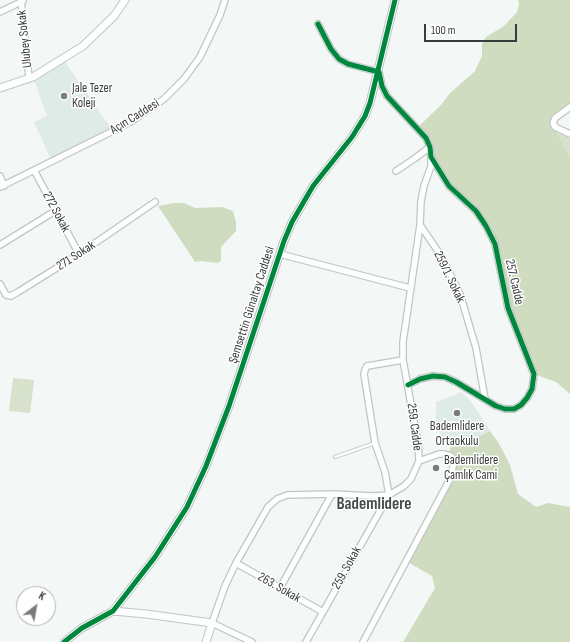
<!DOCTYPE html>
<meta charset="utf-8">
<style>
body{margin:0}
#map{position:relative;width:570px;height:642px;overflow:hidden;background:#f3f8f6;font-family:"Sofia Sans Condensed",sans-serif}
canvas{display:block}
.north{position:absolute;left:16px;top:586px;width:40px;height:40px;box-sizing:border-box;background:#fff;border:1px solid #afb1b1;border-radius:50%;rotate:31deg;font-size:11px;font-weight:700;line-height:16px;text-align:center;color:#383c3b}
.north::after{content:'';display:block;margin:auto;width:14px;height:18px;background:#797e7c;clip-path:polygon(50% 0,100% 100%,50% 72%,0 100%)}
.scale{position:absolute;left:424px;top:24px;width:93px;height:18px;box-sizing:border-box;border:2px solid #383c3b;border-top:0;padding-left:5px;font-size:12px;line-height:14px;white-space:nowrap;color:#383c3b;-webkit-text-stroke:3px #fff;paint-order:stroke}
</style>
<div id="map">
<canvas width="570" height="642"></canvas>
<div class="north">K</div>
<div class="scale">100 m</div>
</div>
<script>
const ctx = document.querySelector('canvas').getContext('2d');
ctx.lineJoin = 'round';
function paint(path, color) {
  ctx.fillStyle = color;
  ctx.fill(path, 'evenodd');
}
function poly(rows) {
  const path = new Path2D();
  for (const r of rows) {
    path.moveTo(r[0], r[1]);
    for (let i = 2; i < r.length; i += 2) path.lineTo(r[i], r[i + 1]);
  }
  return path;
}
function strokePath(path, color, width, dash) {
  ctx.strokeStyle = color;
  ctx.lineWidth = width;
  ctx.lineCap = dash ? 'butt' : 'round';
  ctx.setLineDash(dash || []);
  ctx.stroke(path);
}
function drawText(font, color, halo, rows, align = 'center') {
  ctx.font = font + ' "Sofia Sans Condensed",sans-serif';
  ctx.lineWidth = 3;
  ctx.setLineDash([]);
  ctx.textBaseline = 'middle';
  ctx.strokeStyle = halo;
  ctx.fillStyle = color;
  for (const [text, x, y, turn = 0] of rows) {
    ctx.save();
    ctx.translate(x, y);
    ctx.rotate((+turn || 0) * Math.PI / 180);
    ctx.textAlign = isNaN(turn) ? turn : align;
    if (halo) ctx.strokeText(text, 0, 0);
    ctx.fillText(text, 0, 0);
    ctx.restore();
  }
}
paint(poly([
 [63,59,113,131,52,162,34,122,47,116,33,77],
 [461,392,470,400,490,431,474,439,451,447,445,445,436,424,436,402]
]), '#deebe7');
paint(poly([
 [555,127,570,134,570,156,558,135],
 [13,378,34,380,30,413,9,411]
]), '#d7e1cb');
paint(poly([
 [518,0,570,0,570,107,553,123,558,135,570,156,570,394,556,382,534,374,515,329,498,262,486,226,449,186,431,157,430,147,417,128,441,105,450,93,475,71,482,56,482,44,486,37,504,26,517,12,519,5],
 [174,203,184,203,195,208,222,207,233,211,236,222,236,231,221,247,221,261,217,263,202,261,195,262,158,206],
 [490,431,498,442,504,453,510,465,518,494,536,507,548,503,570,507,570,642,403,642,435,588,432,576,406,561,450,479,454,461,447,455,451,447,474,439]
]), '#d0dcc0');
const lane = poly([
 [335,457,375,443]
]);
const street = poly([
 [21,0,29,78],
 [0,12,23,1],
 [318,24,331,49,339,59,348,64,379,72,382,86,387,96,426,138,430,147,431,157,449,186,476,211,486,226,495,244,508,308,534,374,532,389,527,398,521,405,514,409,505,409,496,406,456,382,445,377,433,376,420,379,408,385],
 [570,107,555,118,553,123,555,127,570,134],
 [431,158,431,166,424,186,421,201,420,225,442,257,460,294,476,348,485,399],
 [34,170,79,254],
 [396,171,414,159,430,147],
 [0,176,4,186],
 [0,187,113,131,132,121,164,99,184,79,200,57,220,15,225,0],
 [0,245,55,211],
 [280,254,410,288],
 [0,284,6,295,11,296,18,292,79,254,155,202],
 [389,495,385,472,375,443,364,374,365,370,367,366,403,360],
 [236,563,323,612],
 [280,588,332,494],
 [252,642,212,623,225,586,236,563,268,507,277,499,287,495,332,494,373,496,389,495,404,486,411,479,419,461],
 [306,642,389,495],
 [363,642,450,479,453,467,454,461,451,456,445,454,439,454,419,461,418,444,403,360,403,342,420,225]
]);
const secondary = poly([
 [0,88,33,77,83,46,114,16,125,0],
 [113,611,146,614,212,623,206,642],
 [64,642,82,628,113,611,155,557,187,507,206,466,229,406,284,241,292,222,313,186,352,137,365,116,370,103,395,0]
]);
strokePath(lane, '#c2c5c4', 4.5);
strokePath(street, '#c2c5c4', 8);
strokePath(secondary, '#c2c5c4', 9);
strokePath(lane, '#fdfefe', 2.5);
strokePath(street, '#fdfefe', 5.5);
strokePath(secondary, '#fdfefe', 7);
strokePath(poly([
 [318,24,331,49,339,59,348,64,379,72,382,86,387,96,426,138,430,147,431,157,449,186,476,211,486,226,495,244,508,308,534,374,532,389,527,398,521,405,514,409,505,409,496,406,456,382,445,377,433,376,420,379,408,385],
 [64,642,82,628,113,611,155,557,187,507,206,466,229,406,284,241,292,222,313,186,352,137,365,116,370,103,395,0]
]), '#00873e', 5);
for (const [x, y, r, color] of [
 [64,96,4,"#797e7c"],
 [457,413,4,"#797e7c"],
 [436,468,4,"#797e7c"]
]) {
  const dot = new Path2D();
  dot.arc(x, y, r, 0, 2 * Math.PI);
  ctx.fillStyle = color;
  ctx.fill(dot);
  strokePath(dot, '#fff', 1.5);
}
drawText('13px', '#383c3b', '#fff', [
 ["Ulubey Sokak",25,39,-96],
 ["Açın Caddesi",135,117,-32],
 ["272 Sokak",56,212,62],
 ["271 Sokak",76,256,-33],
 ["259/1. Sokak",449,277,64],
 ["257. Cadde",514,282,77],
 ["Şemsettin Günaltay Caddesi",252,305,-72],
 ["259. Cadde",414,427,82],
 ["259. Sokak",347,568,-61],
 ["263. Sokak",279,588,30]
]);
drawText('13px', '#383c3b', '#fff', [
 ["Jale Tezer",72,89],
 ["Koleji",72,104],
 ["Bademlidere",457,427,"center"],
 ["Ortaokulu",457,442,"center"],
 ["Bademlidere",444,461],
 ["Çamlık Cami",444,476]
], 'left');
drawText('bold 17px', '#454e4b', '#fff', [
 ["Bademlidere",374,505]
]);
</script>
